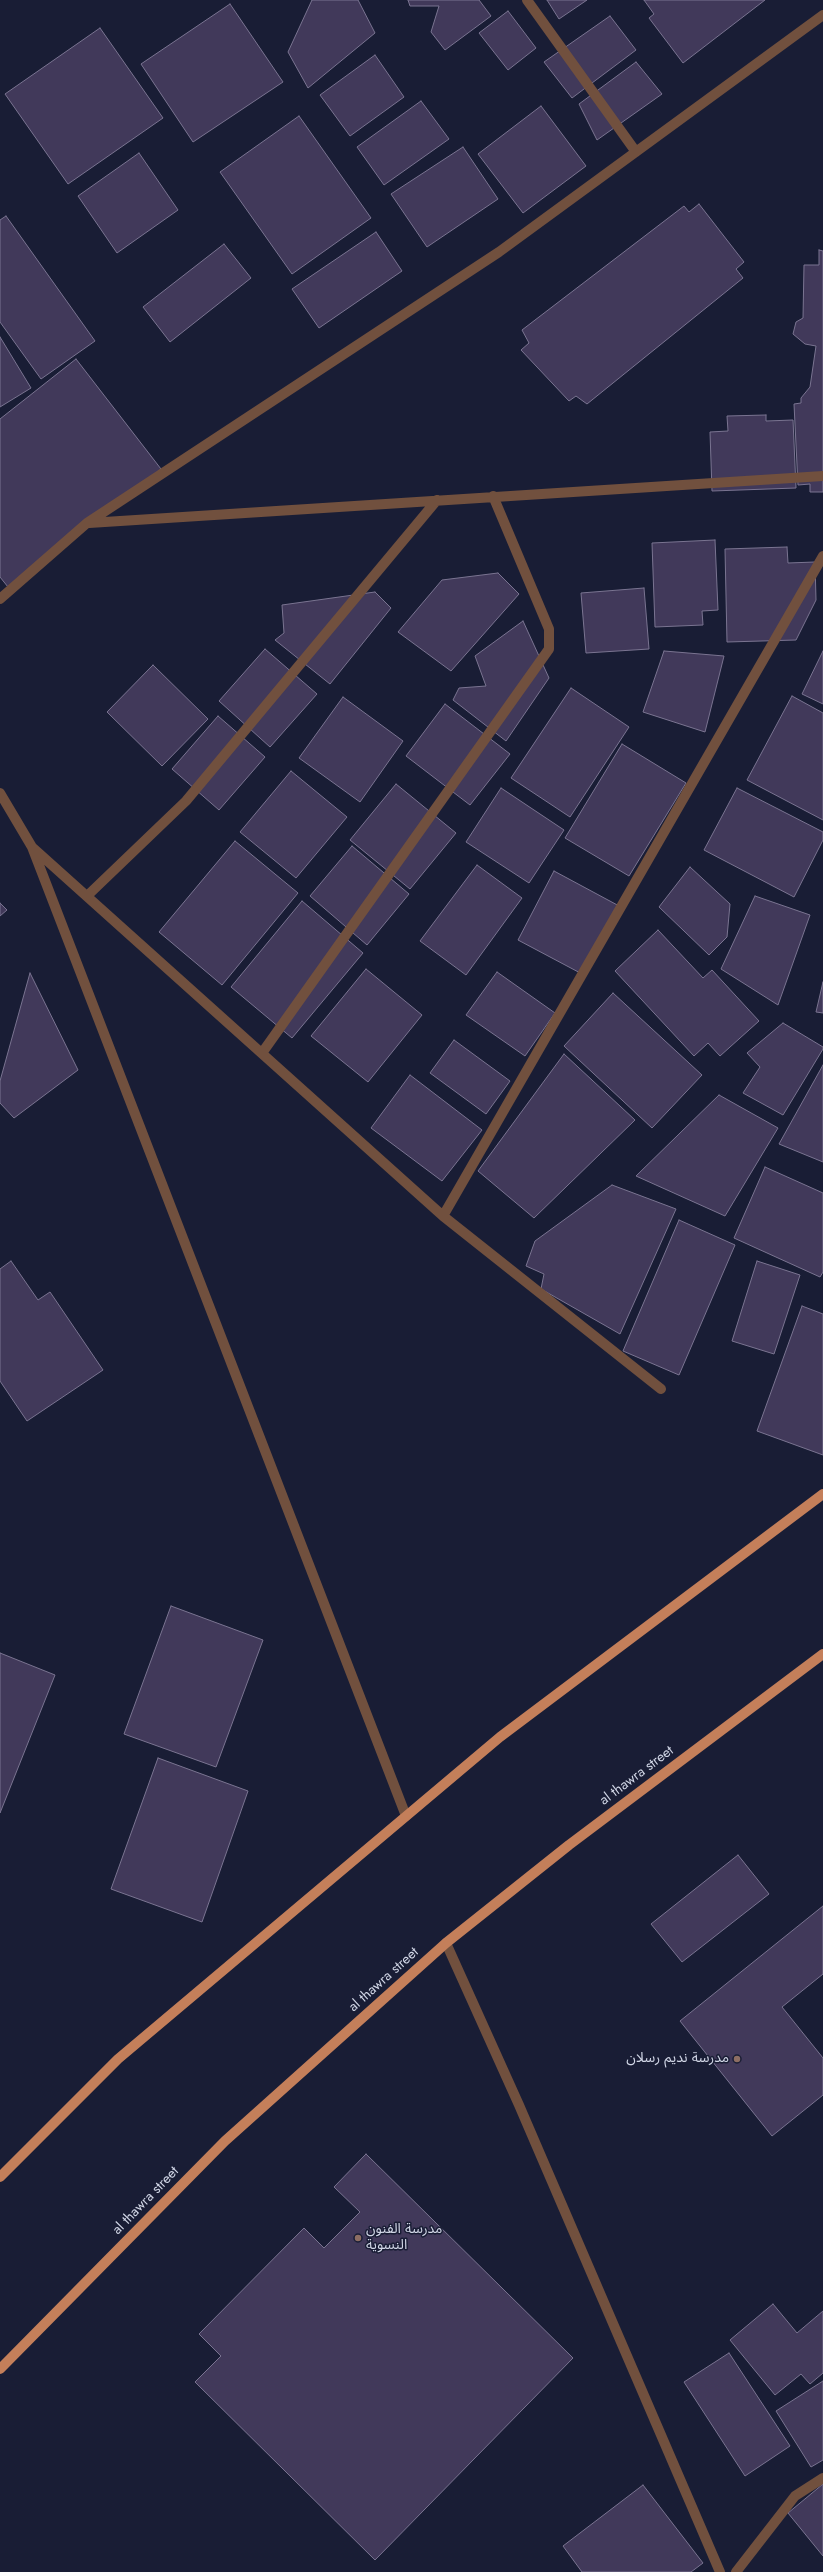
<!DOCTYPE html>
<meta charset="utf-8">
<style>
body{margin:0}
canvas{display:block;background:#191d35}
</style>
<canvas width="823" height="2572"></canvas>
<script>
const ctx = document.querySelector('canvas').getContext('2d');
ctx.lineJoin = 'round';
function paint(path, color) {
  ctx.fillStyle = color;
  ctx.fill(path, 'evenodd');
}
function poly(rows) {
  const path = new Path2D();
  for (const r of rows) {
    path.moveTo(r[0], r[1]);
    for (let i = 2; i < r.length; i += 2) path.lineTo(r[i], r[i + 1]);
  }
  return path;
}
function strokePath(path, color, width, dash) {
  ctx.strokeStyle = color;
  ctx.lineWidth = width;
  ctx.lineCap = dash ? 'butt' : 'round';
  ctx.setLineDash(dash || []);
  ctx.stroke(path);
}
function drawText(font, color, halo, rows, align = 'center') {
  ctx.font = font + ' Jost,"Noto Sans Arabic",sans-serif';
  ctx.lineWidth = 3;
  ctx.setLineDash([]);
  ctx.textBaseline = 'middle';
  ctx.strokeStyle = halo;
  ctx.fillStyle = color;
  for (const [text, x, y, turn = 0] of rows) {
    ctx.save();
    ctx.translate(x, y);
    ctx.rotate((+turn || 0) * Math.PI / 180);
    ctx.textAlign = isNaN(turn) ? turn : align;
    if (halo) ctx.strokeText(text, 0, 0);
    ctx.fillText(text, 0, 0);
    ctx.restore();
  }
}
const building = poly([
 [312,0,358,0,375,33,308,88,288,52,312,0],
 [408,0,479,0,491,16,445,50,431,32,439,6,410,6,408,0],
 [547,0,587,0,559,19,547,0],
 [644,0,765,0,683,63,649,18,654,14,644,0],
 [230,4,283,82,193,142,141,64,230,4],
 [508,11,536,48,508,70,479,33,508,11],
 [610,16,636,50,572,98,544,62,610,16],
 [100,28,163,118,68,184,5,94,100,28],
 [375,55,404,97,350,136,320,95,375,55],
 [636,62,662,94,597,140,579,104,636,62],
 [421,101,449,139,384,185,357,147,421,101],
 [541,106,586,166,523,213,478,154,541,106],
 [299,116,371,218,292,274,220,172,299,116],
 [463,147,498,199,427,247,391,194,463,147],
 [139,153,178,210,117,253,78,196,139,153],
 [699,204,744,262,736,269,743,278,587,404,576,396,569,401,521,350,529,343,522,330,684,206,689,212,699,204],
 [6,216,95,341,41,379,0,322,0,220,6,216],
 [376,232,402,271,319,328,292,289,376,232],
 [224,244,251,278,170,342,143,307,224,244],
 [819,250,823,251,823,492,810,492,810,484,798,485,794,404,801,403,801,398,810,387,816,346,805,344,793,334,796,322,803,318,804,265,819,265,819,250],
 [0,337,31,388,0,407,0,337],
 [76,359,161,469,8,587,0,577,0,419,76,359],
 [766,415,766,421,793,420,796,488,712,491,710,432,728,431,727,416,766,415],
 [715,540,718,610,702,611,703,625,655,627,652,543,715,540],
 [787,547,788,563,815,562,816,600,796,640,727,642,725,549,787,547],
 [498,573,519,594,451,671,398,632,442,580,498,573],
 [644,588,649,649,586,653,581,593,644,588],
 [375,592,391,608,330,684,275,640,284,633,282,605,375,592],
 [523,621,549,678,506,741,453,700,459,688,486,686,475,656,523,621],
 [265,649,317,694,270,747,219,701,265,649],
 [664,651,724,656,705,732,643,712,664,651],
 [823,651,823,704,802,694,823,651],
 [153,665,208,719,162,766,107,712,153,665],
 [571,688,629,727,570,817,511,778,571,688],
 [792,696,823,713,823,820,747,780,792,696],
 [343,697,403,741,360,802,299,758,343,697],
 [445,704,510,754,470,805,406,756,445,704],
 [218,716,265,757,219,810,172,769,218,716],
 [622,744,686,783,629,876,565,838,622,744],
 [291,771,347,817,296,878,240,832,291,771],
 [396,784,456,833,410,889,350,840,396,784],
 [501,788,564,830,529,883,466,842,501,788],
 [737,788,823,832,823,840,794,897,704,850,737,788],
 [235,841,298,893,222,985,159,932,235,841],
 [352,846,409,894,367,945,310,896,352,846],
 [477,865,522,898,466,975,420,941,477,865],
 [690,867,730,904,727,937,709,955,659,907,690,867],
 [554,871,621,907,584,975,518,940,554,871],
 [755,896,810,915,778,1005,721,969,755,896],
 [302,901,363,953,292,1038,231,987,302,901],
 [0,903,7,910,0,916,0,903],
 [658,930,703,978,712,970,759,1021,720,1056,708,1043,694,1056,615,971,658,930],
 [366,969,422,1015,368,1082,311,1036,366,969],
 [497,972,555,1013,525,1056,466,1015,497,972],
 [30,973,78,1070,14,1118,0,1103,0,1081,30,973],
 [823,982,823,1013,816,1012,823,982],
 [613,993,702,1075,652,1128,564,1046,613,993],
 [783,1023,823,1047,823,1049,783,1115,743,1093,760,1067,747,1053,783,1023],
 [454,1040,510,1081,486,1114,430,1073,454,1040],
 [564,1054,635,1120,534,1218,478,1171,564,1054],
 [823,1065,823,1162,779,1144,823,1065],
 [410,1075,482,1130,442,1181,371,1128,410,1075],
 [719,1095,778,1128,725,1216,636,1176,719,1095],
 [765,1167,823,1193,823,1272,820,1277,734,1238,765,1167],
 [612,1185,676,1209,620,1334,541,1289,544,1274,526,1266,535,1241,612,1185],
 [679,1220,735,1245,679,1375,623,1351,679,1220],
 [11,1261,38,1300,50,1292,103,1370,27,1421,0,1381,0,1269,11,1261],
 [757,1261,800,1275,774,1354,732,1341,757,1261],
 [802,1306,823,1314,823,1455,757,1431,802,1306],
 [171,1606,263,1640,216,1767,124,1734,171,1606],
 [0,1653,55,1675,0,1813,0,1653],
 [158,1758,248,1791,202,1922,111,1889,158,1758],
 [738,1855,769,1894,682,1962,651,1924,738,1855],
 [823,1906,823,1974,782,2007,823,2058,823,2095,772,2136,680,2021,823,1906],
 [366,2154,573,2358,375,2560,195,2382,221,2356,199,2334,304,2228,324,2248,360,2212,334,2187,366,2154],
 [773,2304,797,2333,823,2311,823,2373,810,2384,801,2374,775,2395,730,2340,773,2304],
 [729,2353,790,2446,745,2476,684,2382,729,2353],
 [823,2381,823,2460,811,2467,776,2411,823,2381],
 [823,2484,823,2556,788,2513,823,2484],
 [643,2485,703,2563,691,2572,582,2572,563,2546,643,2485]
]);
paint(building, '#41395a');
strokePath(building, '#7a7491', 1);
strokePath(poly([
 [527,0,636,152],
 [89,523,823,476],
 [0,599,87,523,499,252,823,15],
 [0,793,32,847,406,1816],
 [33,848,443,1216,661,1389],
 [87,896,186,801,437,500],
 [262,1053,549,649,549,629,493,496],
 [443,1216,823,556],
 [446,1943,519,2105,720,2572],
 [736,2572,795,2496,823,2478]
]), '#71503e', 10);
strokePath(poly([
 [0,2177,118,2059,500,1737,823,1494],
 [0,2369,225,2141,446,1943,569,1845,823,1654]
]), '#c47f5a', 10);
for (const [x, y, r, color] of [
 [737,2059,4,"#8d6e63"],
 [358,2238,4,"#8d6e63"]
]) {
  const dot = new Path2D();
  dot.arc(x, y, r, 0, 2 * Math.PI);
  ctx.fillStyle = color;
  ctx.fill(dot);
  strokePath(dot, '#191d35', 1.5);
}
drawText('14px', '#d1d6e6', '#191d35', [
 ["al thawra street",637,1776,-37],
 ["al thawra street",384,1980,-42],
 ["al thawra street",146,2201,-46]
]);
drawText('14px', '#d1d6e6', '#191d35', [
 ["مدرسة نديم رسلان",729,2059],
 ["مدرسة الفنون",366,2230,"left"],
 ["النسوية",366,2246,"left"]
], 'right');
</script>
